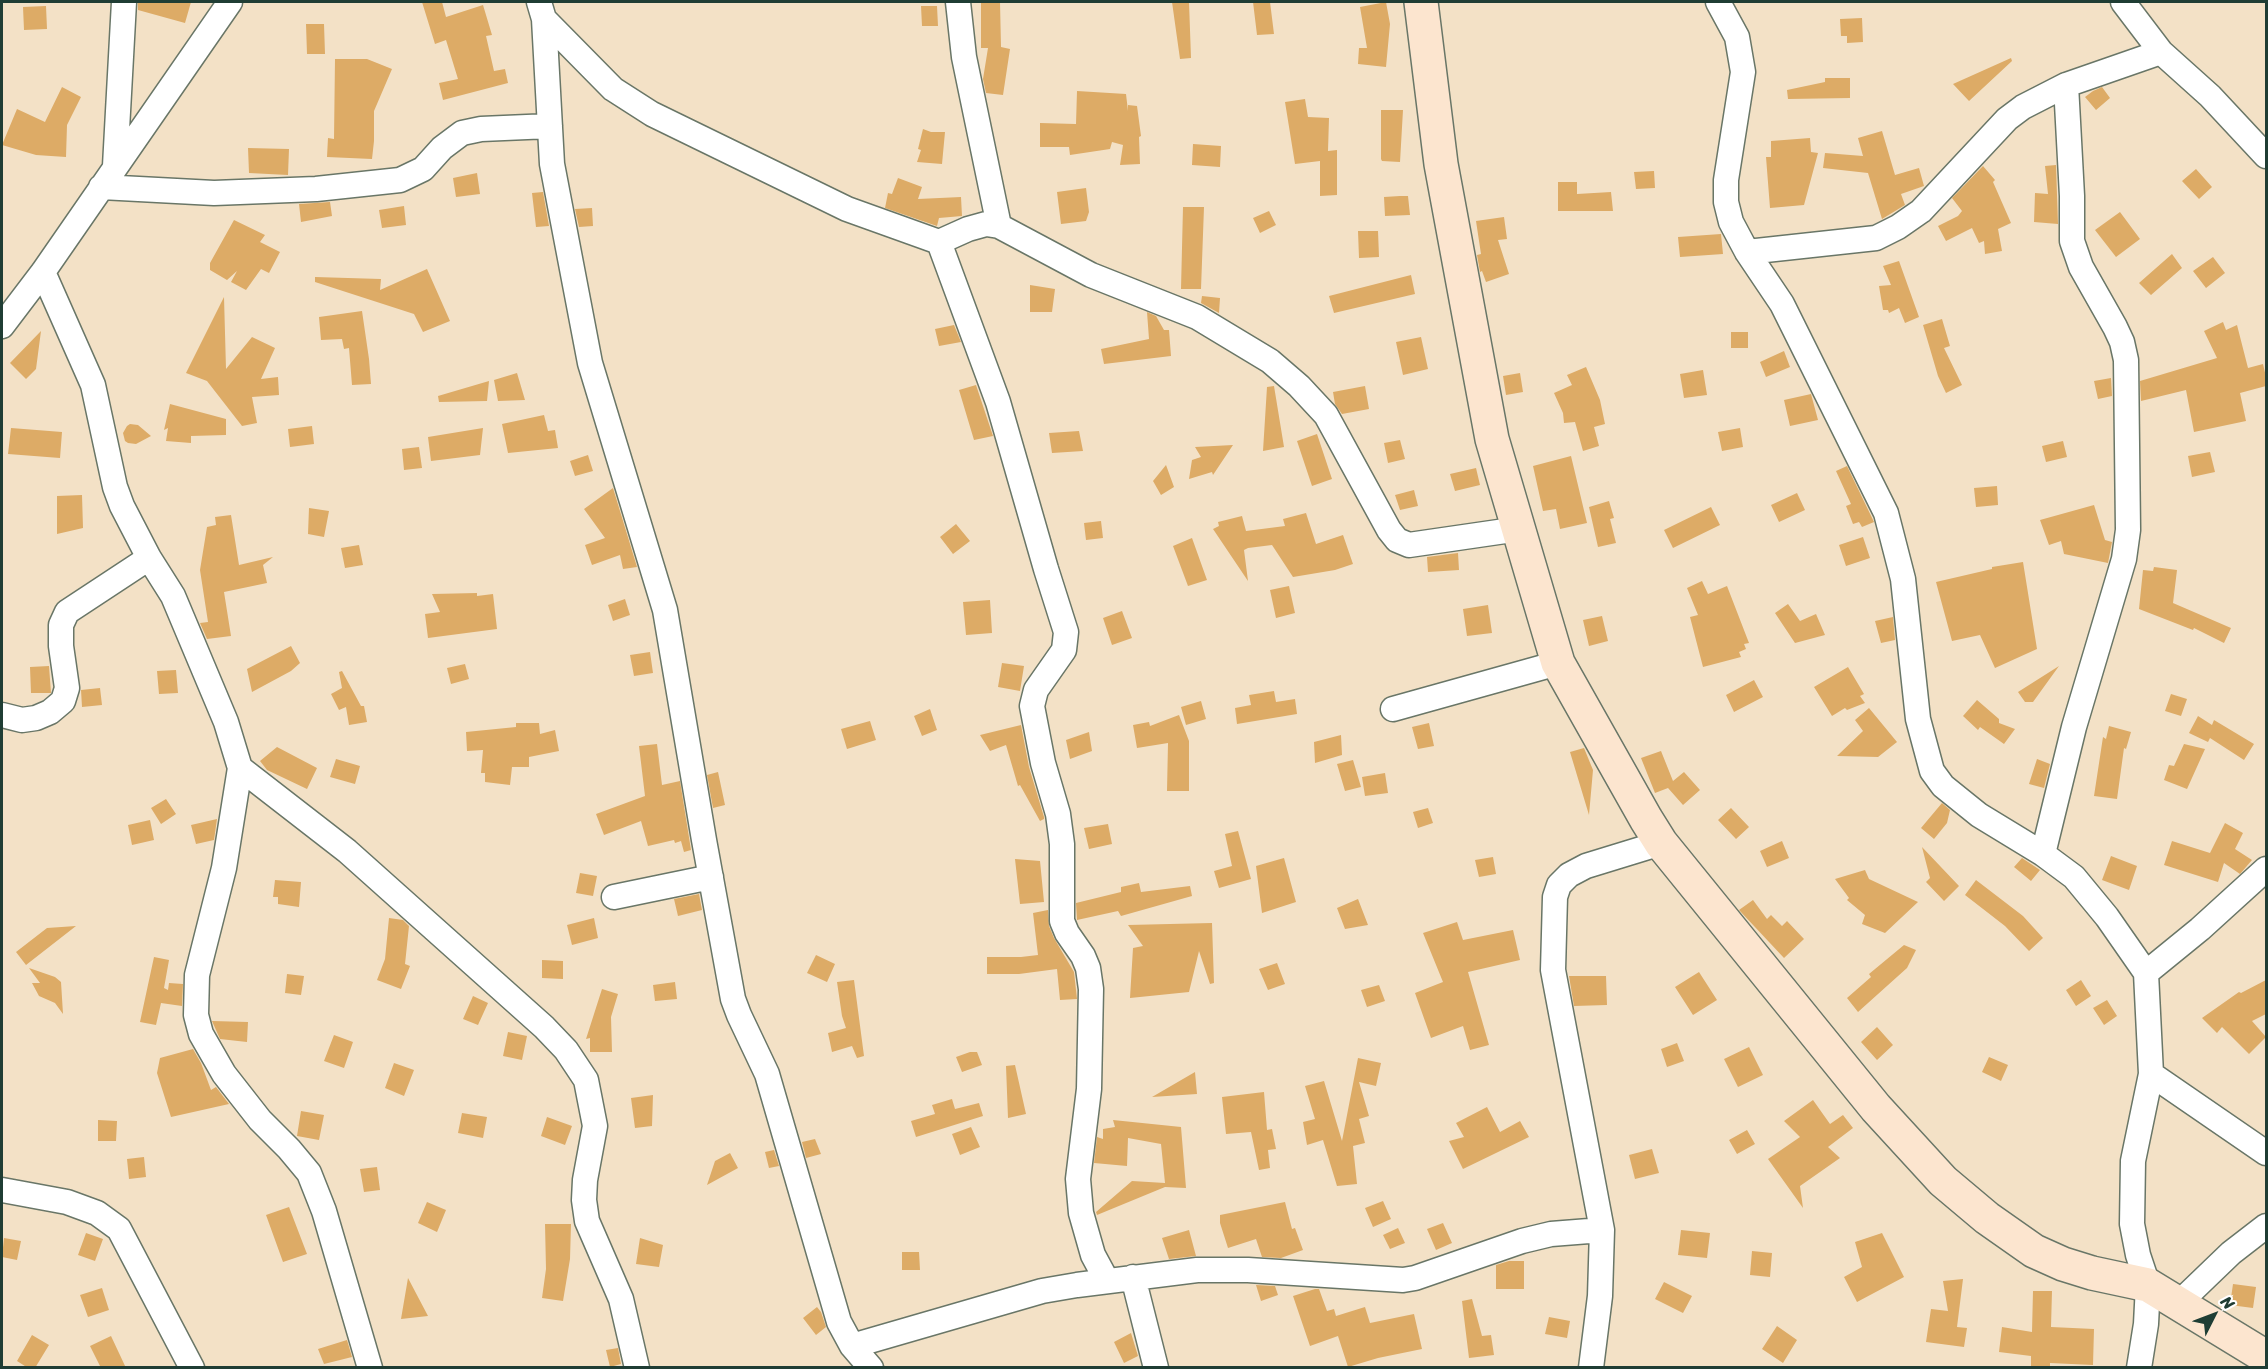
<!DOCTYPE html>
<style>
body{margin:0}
#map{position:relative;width:2268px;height:1369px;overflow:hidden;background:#f3e1c6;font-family:Sriracha,sans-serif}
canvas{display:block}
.frame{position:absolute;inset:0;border:3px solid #1f3d34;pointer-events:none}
.north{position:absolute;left:2184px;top:1285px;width:60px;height:60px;-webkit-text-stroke:4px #fff;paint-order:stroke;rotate:48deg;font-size:16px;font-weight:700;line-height:24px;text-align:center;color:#1f3d34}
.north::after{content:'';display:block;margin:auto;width:21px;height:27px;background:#1f3d34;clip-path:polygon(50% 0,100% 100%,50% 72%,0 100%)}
</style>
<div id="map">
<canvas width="2268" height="1369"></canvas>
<div class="frame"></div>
<div class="north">N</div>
</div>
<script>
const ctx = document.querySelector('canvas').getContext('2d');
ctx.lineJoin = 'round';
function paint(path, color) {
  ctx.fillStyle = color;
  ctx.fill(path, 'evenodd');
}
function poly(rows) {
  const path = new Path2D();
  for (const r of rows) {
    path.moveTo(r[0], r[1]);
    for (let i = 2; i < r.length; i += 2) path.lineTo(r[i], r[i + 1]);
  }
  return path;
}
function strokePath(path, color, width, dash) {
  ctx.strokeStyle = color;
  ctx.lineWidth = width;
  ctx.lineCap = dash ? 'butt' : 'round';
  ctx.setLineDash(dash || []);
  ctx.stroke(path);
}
paint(poly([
 [138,2,191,2,185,23,138,10],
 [422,2,442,2,446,17,483,5,492,35,486,36,494,71,483,73,505,69,508,83,443,100,439,83,458,79,446,40,435,44],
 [981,2,1000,2,1001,47,1010,49,1003,95,986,93,983,79,988,48,981,48],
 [1172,2,1189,2,1191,58,1180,59],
 [1253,2,1270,2,1274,34,1257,35],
 [1386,2,1390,24,1386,67,1358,64,1359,48,1367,48,1360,7],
 [46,6,47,29,24,30,23,7],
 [921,6,937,6,938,26,922,26],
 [1862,18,1863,42,1847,43,1847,36,1841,36,1840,19],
 [306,24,324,24,325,54,307,54],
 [2011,58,2012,61,1969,101,1953,84],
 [335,59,367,59,392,69,374,111,374,141,372,159,327,157,328,138,334,139],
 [1825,78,1850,78,1850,98,1788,99,1787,90,1825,82],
 [62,87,81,97,67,125,66,157,36,155,2,145,17,109,45,122],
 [2102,87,2110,98,2096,110,2085,97,2093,91],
 [1077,91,1126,94,1128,111,1128,105,1137,106,1141,136,1139,137,1140,164,1120,165,1123,145,1112,142,1110,149,1070,155,1069,147,1040,147,1040,123,1076,124],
 [1305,99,1308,117,1329,118,1328,151,1337,150,1337,195,1320,196,1320,161,1295,164,1285,102],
 [1381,110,1403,110,1400,162,1382,161,1381,159],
 [923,129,931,132,945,132,942,164,917,162,921,150,918,149],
 [1882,131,1895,175,1919,168,1924,186,1901,194,1905,205,1882,219,1868,173,1823,168,1825,153,1863,156,1858,138],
 [1810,138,1811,152,1818,153,1804,205,1770,208,1766,157,1771,157,1771,141],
 [1193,144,1221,146,1220,167,1192,165],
 [248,148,289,149,288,175,249,173],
 [2056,165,2058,224,2034,222,2035,193,2048,194,2045,166],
 [1983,166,1995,180,1993,182,2011,223,1998,229,2002,251,1985,254,1984,241,1979,243,1972,228,1946,241,1938,226,1958,216,1962,211,1952,198],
 [2196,169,2212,187,2199,199,2182,181],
 [1654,171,1655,188,1636,189,1634,172],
 [477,173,480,194,456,197,453,178],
 [898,178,922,187,918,199,961,197,962,216,939,218,937,226,885,208,888,193,892,194],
 [1558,182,1577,182,1577,194,1611,192,1613,211,1558,211],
 [1086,188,1089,212,1086,221,1061,224,1057,192],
 [543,192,549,226,536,227,532,193],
 [1400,196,1408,196,1410,215,1385,216,1384,197],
 [330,202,332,216,301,222,299,204],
 [404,206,406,225,382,228,379,210],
 [1183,207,1204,207,1201,289,1181,289],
 [592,208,593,226,579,227,575,209],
 [1269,211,1276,225,1260,233,1253,218],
 [2120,212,2140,239,2116,257,2095,230],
 [1504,217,1507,239,1498,240,1509,274,1486,282,1482,271,1480,272,1477,255,1481,254,1476,221],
 [234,220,265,235,260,242,280,252,269,273,261,269,246,290,231,282,237,271,227,280,210,270,210,263],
 [1358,231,1378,231,1379,257,1359,258],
 [1721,234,1723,254,1680,257,1678,237],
 [2172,254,2182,268,2151,295,2139,283],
 [2213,257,2225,273,2206,288,2193,271],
 [1899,261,1919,317,1905,323,1899,308,1889,313,1888,310,1883,310,1879,286,1891,285,1883,266],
 [427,269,450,321,423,332,414,314,315,282,315,277,381,279,380,290],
 [1411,275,1415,294,1334,313,1329,296],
 [1030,285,1055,289,1052,312,1030,312],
 [1202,296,1220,298,1219,313,1201,303],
 [224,297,226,369,252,337,275,348,261,379,278,377,279,395,252,397,257,423,242,426,207,381,186,373],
 [362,311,369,359,371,384,352,385,349,348,344,349,342,339,321,340,319,317],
 [1147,312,1156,316,1164,330,1169,330,1171,356,1104,364,1101,349,1149,339],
 [1942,319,1950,346,1944,348,1962,385,1946,393,1938,376,1923,325],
 [2223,322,2226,330,2237,325,2248,368,2263,364,2266,377,2266,386,2240,393,2246,421,2194,432,2186,390,2141,401,2140,381,2217,358,2204,331],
 [954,325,961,342,939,346,935,329],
 [41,331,36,369,26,379,10,363],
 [1731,332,1748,332,1748,348,1731,348],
 [1421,337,1428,369,1403,375,1396,342],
 [1784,351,1790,367,1766,377,1760,362],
 [1586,367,1600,400,1605,424,1594,427,1599,446,1583,451,1575,422,1564,423,1563,413,1554,393,1572,385,1567,375],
 [1703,370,1707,395,1684,398,1680,374],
 [517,373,525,400,498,401,494,380],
 [1520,373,1523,392,1506,395,1503,376],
 [2111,378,2112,396,2098,399,2094,381],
 [489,381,487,401,439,402,438,396],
 [976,385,993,436,974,440,959,390],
 [1274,386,1284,447,1263,451,1267,387],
 [1365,386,1369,409,1342,414,1335,404,1333,392],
 [1811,394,1818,420,1790,426,1784,400],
 [170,404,226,419,226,435,191,436,191,443,166,441,168,428,164,430],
 [544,415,548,431,555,430,558,448,508,453,502,424],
 [130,424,138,425,151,436,136,444,128,443,125,441,123,433,127,426],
 [312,426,314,444,290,447,288,429],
 [11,428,62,432,60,458,8,454],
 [483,428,480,455,431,461,428,437],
 [1740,428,1743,447,1722,451,1718,432],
 [1079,431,1083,451,1052,453,1049,433],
 [1317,434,1332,479,1312,486,1297,441],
 [1400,440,1405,459,1388,463,1384,443],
 [2063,441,2067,457,2046,462,2042,446],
 [1233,445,1213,475,1212,472,1189,479,1192,460,1201,457,1195,447],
 [419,447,422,468,404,470,402,449],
 [2210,452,2215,472,2192,477,2188,456],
 [588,455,593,471,575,476,570,461],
 [1571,456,1587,523,1560,529,1556,509,1543,511,1533,466],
 [1166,465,1174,487,1161,495,1153,481],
 [1847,466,1874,522,1862,527,1859,522,1853,524,1846,506,1851,504,1836,471],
 [1476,468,1480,485,1455,491,1450,474],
 [1997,486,1998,505,1976,507,1974,488],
 [613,488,637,567,623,569,620,555,592,565,585,545,605,538,584,509],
 [1414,490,1418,506,1400,510,1395,495],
 [1797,493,1805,510,1779,522,1771,505],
 [82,495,83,528,57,534,57,496],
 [1609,501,1614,518,1610,519,1616,543,1598,547,1589,507],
 [2094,505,2105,540,2112,542,2108,563,2064,554,2061,541,2049,545,2040,520],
 [1711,507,1720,525,1673,548,1664,530],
 [309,508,329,511,324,537,308,534],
 [1306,513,1316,544,1343,535,1353,564,1335,570,1293,577,1272,545,1248,548,1244,550,1248,581,1213,529,1219,526,1218,522,1242,516,1246,531,1285,526,1283,519],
 [231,515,239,565,273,557,263,565,267,583,224,592,231,636,207,639,200,623,208,622,200,570,207,527,216,525,215,517],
 [1101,521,1103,538,1086,540,1084,523],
 [956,524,970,541,953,554,940,537],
 [1863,537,1870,558,1846,566,1839,545],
 [1192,538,1207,580,1188,586,1173,546],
 [359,545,363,565,345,568,341,548],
 [1458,553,1459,570,1428,572,1427,557],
 [2023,562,2037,649,1995,668,1980,635,1952,641,1936,582,1992,569,1992,567],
 [2154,567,2177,570,2173,603,2231,628,2224,643,2194,628,2193,630,2139,609,2143,570,2153,571],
 [1702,581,1708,594,1727,586,1749,643,1744,644,1746,649,1739,652,1741,657,1703,667,1690,617,1698,615,1687,588],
 [1289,586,1295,613,1276,618,1270,590],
 [477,593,477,596,493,594,497,629,428,638,425,614,440,612,432,594],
 [625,599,630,615,613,621,608,605],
 [990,600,992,633,966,635,963,602],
 [1788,604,1800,621,1816,614,1825,635,1795,643,1775,613],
 [1488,605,1492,633,1467,636,1463,609],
 [1122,611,1132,638,1112,645,1103,618],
 [1602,616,1608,641,1589,646,1583,620],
 [1893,617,1895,640,1881,643,1875,621],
 [291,646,300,663,291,671,252,692,247,669],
 [650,652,653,673,634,676,630,655],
 [1002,663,1024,666,1020,691,998,687],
 [465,664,469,679,451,684,447,668],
 [49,666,51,693,31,693,30,667],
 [2059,666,2033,702,2025,702,2018,692],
 [1848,667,1864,694,1860,696,1865,703,1847,710,1845,708,1832,716,1814,687],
 [176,670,178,693,159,694,157,671],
 [342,671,361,706,364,706,367,722,349,725,346,707,339,710,331,694,342,688,339,672],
 [1754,680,1763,697,1734,712,1726,695],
 [100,688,102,705,82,707,81,690],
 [1274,691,1276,702,1295,699,1297,714,1237,724,1235,708,1251,705,1249,695],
 [2171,694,2187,699,2181,716,2165,711],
 [1977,700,1999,719,1999,723,2015,729,2004,744,1980,727,1978,730,1963,716],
 [1201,701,1206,719,1186,725,1181,707],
 [1869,708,1897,742,1878,757,1837,756,1863,731,1855,720],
 [930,709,937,730,922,736,914,716],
 [1179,715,1189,741,1189,791,1167,791,1168,743,1137,748,1133,725,1149,722,1150,726],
 [2198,716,2212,725,2214,720,2254,744,2244,760,2210,738,2208,742,2189,733],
 [870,721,876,740,847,749,841,729],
 [516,723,539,723,540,734,555,730,559,751,529,757,529,767,512,767,510,785,485,782,485,773,481,773,483,750,467,751,466,732,516,727],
 [1429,723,1434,746,1418,749,1412,727],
 [1021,725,1029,767,1044,817,1044,819,1040,821,1020,785,1018,786,1006,745,990,751,980,735],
 [2109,726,2131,732,2126,749,2124,748,2117,799,2094,796,2103,737,2106,739],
 [1089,732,1092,751,1070,759,1066,740],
 [1341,735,1342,755,1315,763,1314,742],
 [657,744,662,785,680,781,691,850,684,852,681,841,675,843,674,840,648,846,641,821,604,835,596,814,645,796,639,746],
 [2184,744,2205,749,2187,789,2164,780,2169,765,2174,766],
 [277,747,317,768,307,789,267,770,260,761],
 [1584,748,1593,770,1589,815,1570,752],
 [1661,751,1673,781,1684,772,1700,790,1683,805,1668,788,1655,793,1641,758],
 [336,759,360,766,355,784,330,777],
 [2037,759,2050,764,2044,788,2029,784],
 [1353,760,1361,787,1345,791,1337,764],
 [718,772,725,805,713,808,707,775],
 [1385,773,1388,793,1365,796,1362,777],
 [166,799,176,814,161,824,151,808],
 [1942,803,1950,810,1947,823,1934,839,1921,828],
 [1428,808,1433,823,1418,828,1413,812],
 [1731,808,1749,827,1736,839,1718,820],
 [217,819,214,840,196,844,191,825],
 [150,820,154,840,132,845,128,825],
 [2225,823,2243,833,2235,849,2252,860,2240,874,2224,863,2218,882,2164,865,2172,841,2210,853],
 [1108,824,1112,844,1089,849,1084,828],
 [1238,831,1251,879,1219,888,1214,871,1232,866,1225,834],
 [1782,841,1789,858,1767,867,1760,851],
 [1922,847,1959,886,1944,901,1926,882,1930,878],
 [2111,856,2137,866,2129,890,2102,880],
 [1493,857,1496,874,1479,877,1475,860],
 [1284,858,1296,902,1262,913,1256,866],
 [2022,858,2040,870,2031,881,2014,867],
 [1015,859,1040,861,1044,902,1020,904],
 [1865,870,1869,879,1918,902,1885,933,1862,924,1865,915,1847,900,1849,898,1835,879],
 [580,873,597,876,593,896,576,893],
 [275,880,301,882,299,907,278,904,278,897,273,897],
 [1976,880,2023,916,2043,938,2029,951,2005,926,1965,895],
 [1139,883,1141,892,1190,886,1192,896,1121,916,1118,911,1077,920,1076,903,1121,892,1121,887],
 [699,894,702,910,678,916,674,899],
 [1358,899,1368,925,1345,929,1337,908],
 [1753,900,1767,919,1771,915,1782,926,1787,921,1804,939,1784,958,1739,910],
 [1048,910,1049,926,1054,938,1074,972,1077,999,1060,1000,1057,969,1019,974,987,974,987,957,1021,957,1038,955,1033,913],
 [389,918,403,920,409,926,405,964,410,966,401,989,377,980,385,959],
 [594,918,598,938,572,945,567,925],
 [1457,922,1463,940,1513,930,1520,960,1468,972,1489,1045,1470,1050,1463,1026,1431,1038,1415,993,1443,982,1423,933],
 [1212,923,1214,983,1210,984,1199,951,1189,992,1130,998,1133,948,1143,946,1128,925],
 [76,926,26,965,16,952,47,928],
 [1904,945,1916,950,1907,968,1858,1012,1847,998,1871,977,1869,974],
 [816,955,835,964,827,982,807,973],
 [154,957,169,960,164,988,168,990,169,983,183,984,182,1006,161,1003,156,1025,140,1022],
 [542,960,563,961,563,979,542,978],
 [1277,963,1285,984,1268,990,1259,969],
 [29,968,55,977,61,982,63,1014,55,1003,39,996,32,983,40,983],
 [1699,972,1717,1000,1693,1015,1675,987],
 [287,974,304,976,301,995,285,993],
 [1569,976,1606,976,1607,1005,1574,1006],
 [854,980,864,1056,857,1058,852,1046,832,1052,828,1033,846,1028,842,1016,837,982],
 [2081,980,2091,996,2076,1006,2066,990],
 [2266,980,2266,1014,2252,1021,2266,1037,2249,1054,2222,1027,2217,1033,2202,1018,2239,992,2241,993],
 [675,982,677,999,655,1001,653,985],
 [1379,985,1385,1001,1367,1007,1361,990],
 [602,989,618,994,611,1017,612,1052,590,1052,590,1038,586,1039],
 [473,996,488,1003,478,1025,463,1019],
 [2107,1000,2117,1016,2104,1025,2093,1008],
 [212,1021,248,1022,247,1042,220,1039],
 [1877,1027,1893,1045,1877,1060,1861,1042],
 [508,1032,527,1036,522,1060,503,1056],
 [334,1035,353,1042,344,1068,324,1061],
 [1677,1043,1684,1061,1667,1067,1661,1049],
 [1749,1047,1763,1075,1738,1087,1724,1059],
 [193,1049,201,1063,211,1090,216,1087,229,1104,171,1117,157,1073,160,1058],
 [970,1052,977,1052,982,1065,962,1072,956,1057],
 [1989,1057,2008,1065,2001,1081,1982,1072],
 [1358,1058,1381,1063,1376,1086,1359,1082,1369,1116,1359,1119,1365,1143,1353,1146,1357,1184,1337,1186,1323,1140,1307,1145,1303,1122,1315,1119,1305,1086,1324,1081,1342,1141],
 [394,1063,414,1070,404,1096,385,1088],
 [1015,1065,1026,1114,1008,1118,1006,1066],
 [1195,1072,1197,1094,1152,1097],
 [1264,1092,1267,1130,1272,1129,1276,1149,1268,1150,1270,1168,1259,1170,1251,1132,1226,1134,1222,1097],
 [653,1095,652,1126,635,1128,631,1098],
 [952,1099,955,1109,979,1103,983,1116,916,1137,911,1121,935,1114,932,1105],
 [1813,1100,1830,1124,1843,1115,1853,1128,1828,1147,1840,1158,1800,1186,1803,1208,1768,1159,1800,1137,1784,1121],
 [1487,1107,1500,1132,1520,1121,1529,1137,1463,1169,1449,1141,1464,1137,1456,1123],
 [301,1111,324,1115,319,1140,297,1136],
 [462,1113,487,1117,483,1138,458,1133],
 [547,1117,572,1126,565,1145,541,1136],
 [98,1120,117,1121,116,1141,98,1141],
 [1113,1120,1181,1127,1186,1188,1165,1187,1097,1215,1096,1212,1132,1181,1165,1183,1161,1144,1128,1138,1127,1166,1094,1163,1097,1137,1103,1139,1103,1129,1115,1127],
 [971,1127,980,1147,960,1155,952,1134],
 [1747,1130,1755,1144,1737,1154,1729,1140],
 [815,1139,821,1154,806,1158,802,1142],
 [1652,1149,1659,1173,1635,1179,1629,1155],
 [774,1150,779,1166,769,1168,765,1152],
 [730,1153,738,1168,707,1185,715,1161],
 [144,1157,146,1177,129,1179,127,1159],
 [377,1167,380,1190,364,1192,360,1169],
 [1383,1201,1391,1219,1373,1227,1365,1208],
 [427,1202,446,1210,437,1232,418,1223],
 [1285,1202,1292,1229,1295,1228,1303,1250,1281,1258,1262,1257,1256,1239,1228,1248,1220,1223,1220,1215],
 [289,1207,307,1254,283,1262,266,1215],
 [1443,1223,1452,1243,1436,1250,1427,1229],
 [545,1224,571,1224,570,1259,563,1301,542,1298,546,1269],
 [1398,1228,1405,1243,1390,1249,1383,1235],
 [1189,1230,1196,1256,1169,1259,1162,1238],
 [1681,1230,1710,1233,1707,1258,1678,1255],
 [86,1233,103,1239,95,1261,78,1255],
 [1882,1233,1904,1277,1857,1302,1844,1277,1862,1267,1855,1242],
 [4,1238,21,1241,17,1260,2,1257],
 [640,1238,663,1245,659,1267,636,1264],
 [1752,1251,1772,1253,1770,1277,1750,1275],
 [902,1252,919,1252,920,1270,902,1270],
 [1509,1261,1524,1261,1524,1289,1496,1289,1496,1265],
 [408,1278,428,1316,401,1319],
 [1963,1279,1957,1327,1967,1328,1964,1347,1926,1342,1931,1309,1948,1311,1943,1281],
 [1664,1282,1692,1296,1683,1313,1655,1299],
 [2233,1284,2256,1287,2253,1308,2230,1305],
 [1256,1285,1275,1286,1278,1295,1261,1301],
 [102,1288,109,1310,88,1317,80,1295],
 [1315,1289,1319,1289,1327,1311,1334,1309,1336,1316,1365,1307,1370,1323,1414,1314,1422,1349,1378,1358,1348,1367,1338,1336,1310,1346,1293,1296],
 [2033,1291,2052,1291,2051,1327,2094,1329,2093,1365,2050,1363,2050,1368,2031,1368,2031,1356,1999,1352,2002,1327,2032,1332],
 [1472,1299,1482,1336,1491,1335,1494,1355,1469,1358,1462,1301],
 [817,1307,821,1312,826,1327,816,1335,803,1318],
 [1549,1317,1570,1321,1567,1338,1545,1334],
 [1777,1326,1797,1340,1783,1363,1762,1349],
 [1131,1333,1138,1356,1124,1363,1114,1342],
 [32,1335,49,1345,35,1368,28,1368,17,1361],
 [111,1336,126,1368,101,1368,90,1346],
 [347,1340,352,1357,324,1364,318,1349],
 [618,1348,621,1364,610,1367,606,1350]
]), '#ddab66');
const street = poly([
 [539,2,544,19,613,89,652,114,847,209,939,242,968,229,986,224,999,226,1091,275,1197,317,1270,361,1299,386,1326,415,1389,530,1397,540,1409,545,1519,529],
 [958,2,964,57,999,226],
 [1718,2,1737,37,1743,72,1726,180,1726,202,1731,222,1747,252,1782,304,1886,513,1903,579,1918,719,1932,771,1943,786,1979,815,2043,854,2074,877,2107,917,2146,973,2151,1074,2133,1161,2132,1224,2138,1255,2148,1285,2146,1324,2139,1368],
 [2123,2,2161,52,2210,96,2266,156],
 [544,19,552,164,590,363,665,610,704,840,733,999,739,1015,767,1074,839,1322,852,1346,871,1368],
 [115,166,124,2],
 [101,187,214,193,316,189,400,180,423,169,442,148,462,133,481,129,550,126],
 [939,242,998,402,1046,569,1066,632,1064,650,1036,690,1032,706,1043,763,1058,814,1062,844,1062,921,1067,933,1083,956,1088,968,1091,989,1089,1089,1078,1179,1081,1213,1093,1255,1107,1281],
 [1747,252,1876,238,1898,227,1921,211,2007,119,2023,107,2066,85,2161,52],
 [43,272,93,385,115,487,122,506,149,558,173,596,226,722,240,768,347,851,544,1027,566,1050,586,1080,595,1126,585,1180,584,1200,587,1221,621,1299,637,1368],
 [2,326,43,272,230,2],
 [1393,709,1558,663],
 [2,715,22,720,36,718,50,712,63,701,67,688,61,646,61,625,67,612,149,558],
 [240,768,224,868,197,975,196,1015,201,1034,224,1074,260,1120,289,1149,309,1173,324,1211,370,1368],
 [2043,854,2074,727,2124,559,2128,530,2126,360,2122,342,2115,327,2081,267,2072,241,2072,196,2066,85],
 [614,897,711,877],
 [2146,973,2200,929,2266,869],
 [2151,1074,2266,1153],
 [2,1190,67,1202,97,1213,119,1229,192,1368],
 [1133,1277,1156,1368],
 [2179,1303,2231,1253,2266,1226],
 [852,1346,1042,1291,1077,1285,1197,1270,1248,1270,1403,1280,1415,1278,1522,1241,1551,1234,1602,1230],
 [1591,1368,1600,1296,1602,1230,1553,970,1555,897,1559,885,1569,875,1586,866,1661,843]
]);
const secondary = poly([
 [1421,2,1441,164,1492,439,1558,663,1646,819,1661,843,1876,1108,1943,1181,1987,1218,2034,1251,2063,1264,2092,1273,2148,1285,2266,1357]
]);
strokePath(street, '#697667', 27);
strokePath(secondary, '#697667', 36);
strokePath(street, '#fff', 24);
strokePath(secondary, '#fce5cf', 33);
</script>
